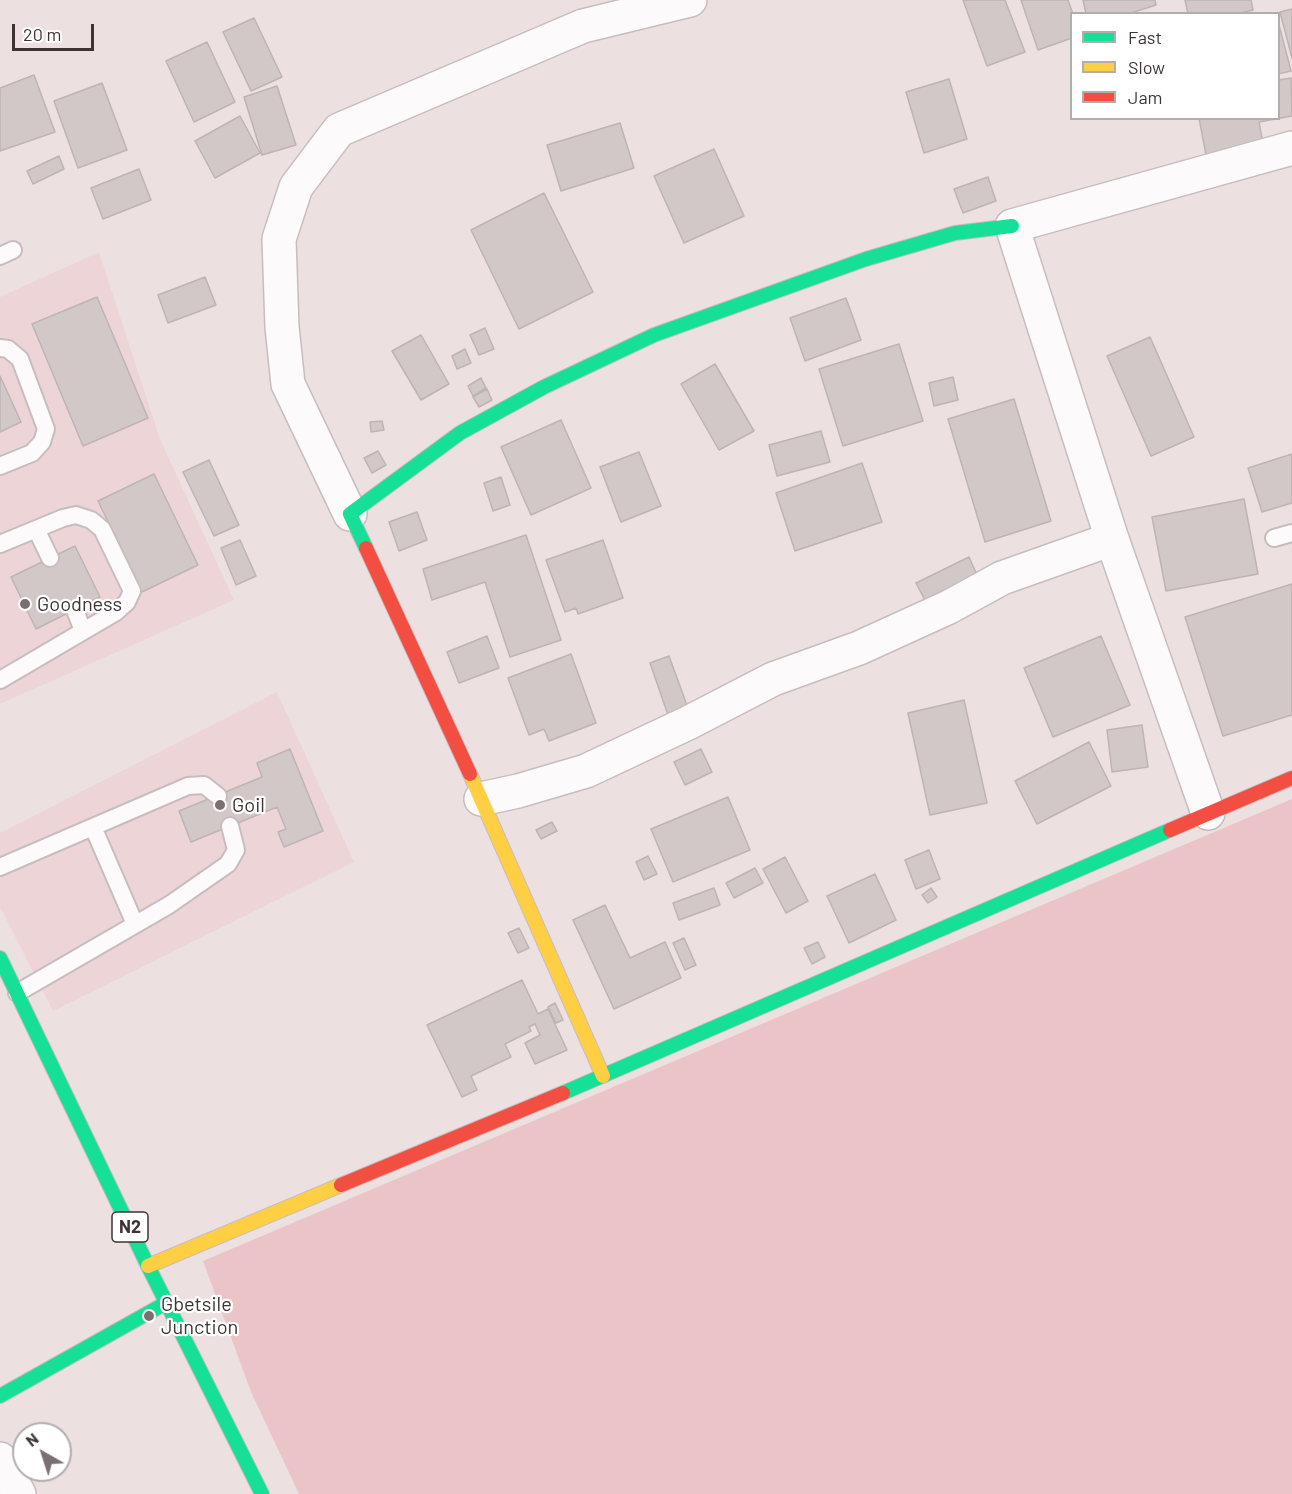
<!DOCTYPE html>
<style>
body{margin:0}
#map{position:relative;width:1292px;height:1494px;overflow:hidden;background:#ede0e1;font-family:Barlow,sans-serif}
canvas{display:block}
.legend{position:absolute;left:1070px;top:12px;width:210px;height:108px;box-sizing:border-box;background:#fff;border:2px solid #b2aeae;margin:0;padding:8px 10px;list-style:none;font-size:18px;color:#3e3435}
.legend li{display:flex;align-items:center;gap:12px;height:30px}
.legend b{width:30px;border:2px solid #b2aeae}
.north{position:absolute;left:12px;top:1422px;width:60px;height:60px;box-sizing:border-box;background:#fff;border:2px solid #b2aeae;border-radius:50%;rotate:321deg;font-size:16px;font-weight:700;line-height:24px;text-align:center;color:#3e3435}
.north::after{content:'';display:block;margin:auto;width:21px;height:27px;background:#7b7071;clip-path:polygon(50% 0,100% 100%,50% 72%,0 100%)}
.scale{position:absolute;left:12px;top:24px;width:82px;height:27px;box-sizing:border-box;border:3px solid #3e3435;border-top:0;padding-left:8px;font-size:18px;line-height:21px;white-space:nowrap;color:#3e3435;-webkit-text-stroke:4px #fff;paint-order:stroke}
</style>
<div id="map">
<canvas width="1292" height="1494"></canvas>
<ul class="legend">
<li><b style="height:8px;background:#16e098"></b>Fast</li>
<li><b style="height:8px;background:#ffcf43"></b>Slow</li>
<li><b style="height:8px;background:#f24e42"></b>Jam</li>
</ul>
<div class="north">N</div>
<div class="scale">20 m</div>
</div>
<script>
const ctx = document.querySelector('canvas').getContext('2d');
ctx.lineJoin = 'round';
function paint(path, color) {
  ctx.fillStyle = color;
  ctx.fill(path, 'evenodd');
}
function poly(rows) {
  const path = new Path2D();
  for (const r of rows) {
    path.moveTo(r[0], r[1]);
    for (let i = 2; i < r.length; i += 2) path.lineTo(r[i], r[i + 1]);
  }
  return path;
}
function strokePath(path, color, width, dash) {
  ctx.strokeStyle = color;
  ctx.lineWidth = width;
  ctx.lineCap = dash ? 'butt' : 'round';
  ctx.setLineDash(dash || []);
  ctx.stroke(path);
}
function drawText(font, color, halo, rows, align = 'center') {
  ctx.font = font + ' Barlow,sans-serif';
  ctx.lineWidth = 4.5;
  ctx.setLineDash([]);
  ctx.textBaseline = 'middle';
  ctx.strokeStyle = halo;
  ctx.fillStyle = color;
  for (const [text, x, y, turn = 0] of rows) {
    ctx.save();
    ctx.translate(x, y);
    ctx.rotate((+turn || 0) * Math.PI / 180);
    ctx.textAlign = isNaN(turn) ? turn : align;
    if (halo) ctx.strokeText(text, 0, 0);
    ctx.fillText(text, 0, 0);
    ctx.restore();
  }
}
paint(poly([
 [99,252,160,439,234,600,0,704,0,297],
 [277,692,354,862,53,1011,0,907,0,833]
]), '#edd5d7');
paint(poly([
 [1292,799,1292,1494,299,1494,251,1392,203,1261]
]), '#ebc4c8');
const building = poly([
 [963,0,1005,0,1025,52,987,66,963,0],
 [1021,0,1068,0,1073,14,1072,38,1038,50,1021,0],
 [1083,0,1155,0,1156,5,1128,14,1086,14,1083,0],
 [1185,0,1251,0,1253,10,1236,14,1188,14,1185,0],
 [1292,9,1292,58,1280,12,1292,9],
 [254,18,282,77,251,91,223,32,254,18],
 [1278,21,1291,71,1278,74,1278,21],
 [207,42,235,102,194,122,166,61,207,42],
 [34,75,55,132,0,151,0,88,34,75],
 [1291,78,1292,116,1259,122,1263,144,1206,155,1199,118,1278,118,1278,80,1291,78],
 [949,79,967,139,924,153,906,92,949,79],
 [102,83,127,150,78,168,54,101,102,83],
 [277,86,296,145,262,155,244,97,277,86],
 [240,116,260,153,215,178,195,141,240,116],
 [620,123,634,168,561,191,547,145,620,123],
 [714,149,744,216,684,243,654,176,714,149],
 [59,156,64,169,33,184,27,171,59,156],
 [139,169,151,200,103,219,91,188,139,169],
 [988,177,996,201,963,213,954,189,988,177],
 [544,193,593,292,519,329,471,230,544,193],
 [205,277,216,305,168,323,158,295,205,277],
 [97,297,148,418,83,446,32,324,97,297],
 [846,298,861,340,805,361,790,318,846,298],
 [485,328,494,349,479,355,470,335,485,328],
 [421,335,449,384,421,400,392,351,421,335],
 [1150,337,1194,437,1151,456,1107,356,1150,337],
 [899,344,923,421,843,446,819,369,899,344],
 [465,349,471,363,457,369,452,356,465,349],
 [715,364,754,431,719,450,681,384,715,364],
 [0,376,21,422,0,432,0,376],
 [953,377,958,400,934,406,929,383,953,377],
 [481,378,486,388,473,396,468,386,481,378],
 [487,389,492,400,479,407,473,397,487,389],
 [1014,399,1051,521,985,542,948,419,1014,399],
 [561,420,591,488,531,515,501,447,561,420],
 [382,421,384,430,371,432,370,422,382,421],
 [821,431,830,462,777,476,769,445,821,431],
 [378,451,386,465,372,473,364,458,378,451],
 [639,452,661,506,621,522,600,467,639,452],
 [1292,454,1292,503,1262,512,1248,468,1292,454],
 [209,460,239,525,214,536,183,472,209,460],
 [862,463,882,522,795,551,776,493,862,463],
 [154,474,198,565,142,592,98,501,154,474],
 [501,477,510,505,493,511,484,483,501,477],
 [1244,499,1258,574,1166,591,1152,517,1244,499],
 [417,512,427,540,399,551,389,522,417,512],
 [526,535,561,640,510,657,485,582,432,600,423,569,526,535],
 [240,540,256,576,236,585,221,548,240,540],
 [603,540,623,598,578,614,576,608,565,612,546,560,603,540],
 [75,546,100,597,36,629,11,577,75,546],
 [969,557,978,577,926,602,916,583,969,557],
 [1292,584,1292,715,1223,736,1185,617,1292,584],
 [487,636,499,668,459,683,447,652,487,636],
 [1101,636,1130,705,1053,737,1024,668,1101,636],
 [571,654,596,723,549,741,544,729,529,735,508,678,571,654],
 [669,656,688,708,668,715,650,663,669,656],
 [964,700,987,803,930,815,908,713,964,700],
 [1142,725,1148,767,1112,772,1107,730,1142,725],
 [1089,742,1111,786,1037,824,1015,781,1089,742],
 [290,749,323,831,284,847,278,832,286,829,277,807,191,842,179,811,262,777,257,763,290,749],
 [701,749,712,772,685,785,674,762,701,749],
 [728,797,750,850,673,882,651,829,728,797],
 [552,822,557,831,541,839,536,830,552,822],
 [929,850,940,879,916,889,905,860,929,850],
 [648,856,657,874,644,880,636,862,648,856],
 [785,857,808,901,786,913,763,869,785,857],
 [755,868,763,883,734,898,726,883,755,868],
 [875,874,896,920,849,943,827,896,875,874],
 [714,888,720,905,679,920,673,903,714,888],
 [931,888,937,897,928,903,922,895,931,888],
 [605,905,630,958,665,942,681,978,614,1009,573,920,605,905],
 [519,928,529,948,518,953,508,933,519,928],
 [684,938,696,965,685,970,673,943,684,938],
 [818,942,825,957,812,964,804,948,818,942],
 [522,980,538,1014,548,1009,567,1050,535,1064,525,1043,540,1035,535,1024,529,1027,531,1031,505,1044,511,1057,471,1076,477,1090,462,1097,427,1025,522,980],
 [555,1003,563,1020,556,1023,548,1007,555,1003]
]);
paint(building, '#d2c8c8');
strokePath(building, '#beb4b5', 1.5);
const lane = poly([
 [0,256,13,250],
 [0,348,8,349,20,359,46,429,42,442,32,453,0,466],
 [36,529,50,558],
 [1274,538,1292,533],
 [0,544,63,518,76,515,91,520,102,529,132,591,127,602,116,612,0,680],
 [75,610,83,631],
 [93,827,135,924],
 [0,867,188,786,204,785,218,796],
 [17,993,169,905,228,864,236,850,230,826]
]);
const street = poly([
 [350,514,288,384,282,327,279,239,296,187,339,130,583,26,690,0],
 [481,799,518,791,586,771,688,723,773,679,859,648,949,607,1002,578,1112,539],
 [1208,813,1112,539,1012,226,1292,148],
 [0,1459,19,1494]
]);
const fast = poly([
 [366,548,350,514,460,433,544,387,654,335,866,259,955,233,1012,226],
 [0,958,148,1266,262,1494],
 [563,1093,1170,830],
 [0,1396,166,1303]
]);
const slow = poly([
 [470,774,603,1076],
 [148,1266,341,1185]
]);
const jam = poly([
 [366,548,470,774],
 [1170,830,1292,778],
 [341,1185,563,1093]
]);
strokePath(lane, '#c8bdbe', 20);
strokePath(street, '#c8bdbe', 36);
strokePath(fast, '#c8bdbe', 16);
strokePath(slow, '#c8bdbe', 16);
strokePath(jam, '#c8bdbe', 16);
strokePath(lane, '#fcfafa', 16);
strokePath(street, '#fcfafa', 33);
strokePath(fast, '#16e098', 14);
strokePath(slow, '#ffcf43', 14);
strokePath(jam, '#f24e42', 14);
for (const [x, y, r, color] of [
 [25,604,6,"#7b7071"],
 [220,805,6,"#7b7071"],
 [149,1316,6,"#7b7071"]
]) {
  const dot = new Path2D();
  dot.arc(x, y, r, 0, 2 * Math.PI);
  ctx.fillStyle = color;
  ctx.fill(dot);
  strokePath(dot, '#fff', 2);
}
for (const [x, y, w] of [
 [130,1227,36]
]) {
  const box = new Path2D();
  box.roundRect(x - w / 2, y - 15, w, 30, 4.5);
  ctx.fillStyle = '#fff';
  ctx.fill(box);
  strokePath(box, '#3e3435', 1.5);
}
drawText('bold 18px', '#3e3435', null, [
 ["N2",130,1227]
]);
drawText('20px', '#3e3435', '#fff', [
 ["Goodness",37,604],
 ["Goil",232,805],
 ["Gbetsile",161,1304],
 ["Junction",161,1327]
], 'left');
</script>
